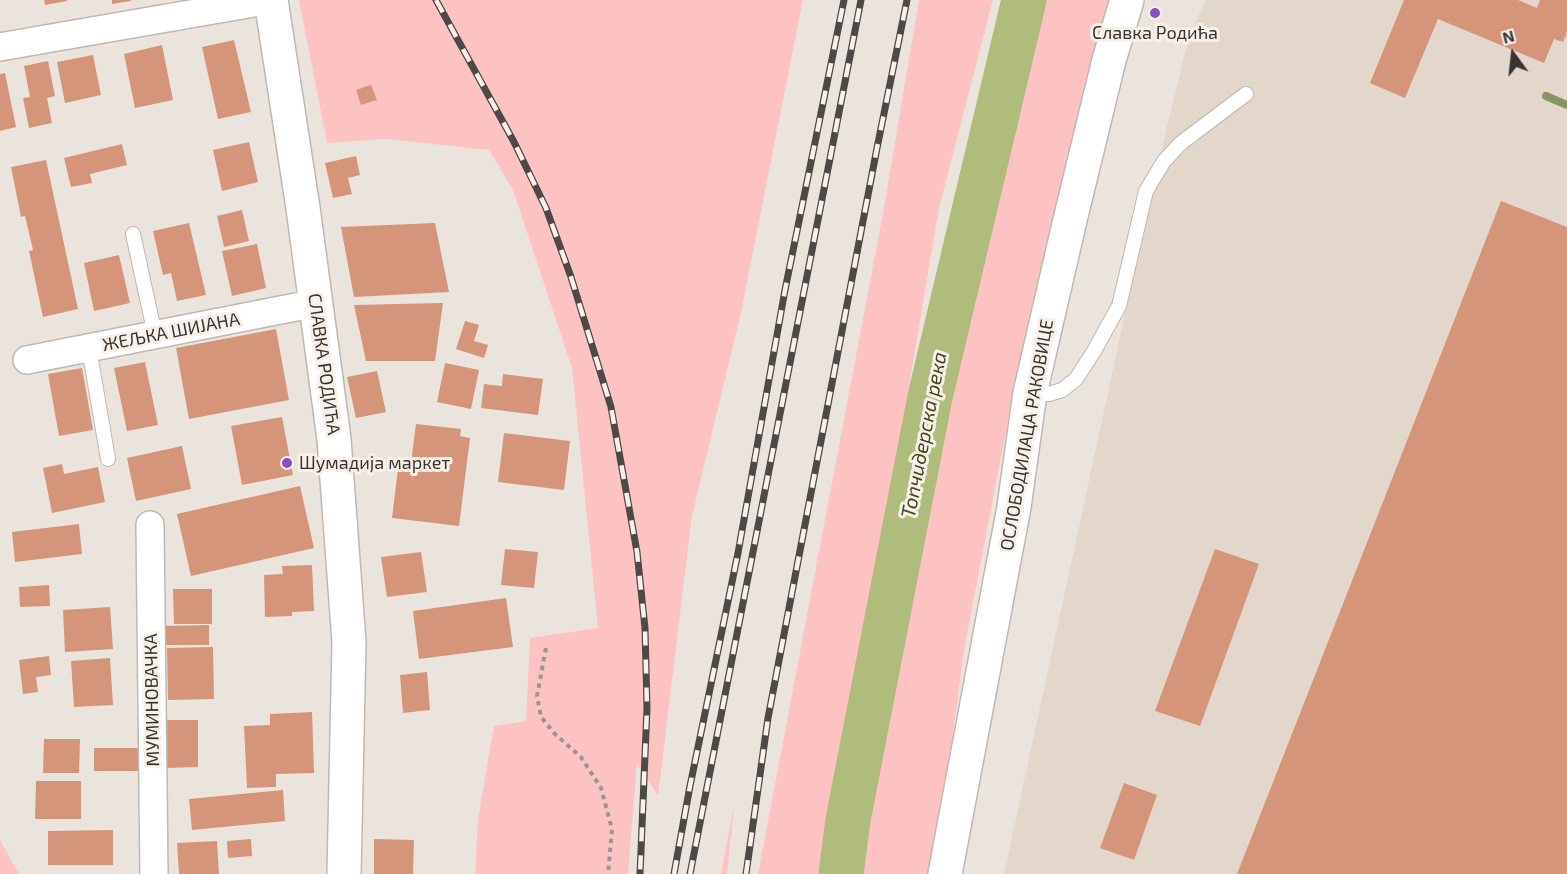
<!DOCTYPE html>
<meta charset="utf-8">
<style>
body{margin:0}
#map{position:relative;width:1567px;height:874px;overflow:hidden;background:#ebe4dd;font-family:"Exo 2",sans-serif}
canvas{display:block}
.north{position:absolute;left:1483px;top:24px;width:60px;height:60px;-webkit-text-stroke:4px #f8f1ea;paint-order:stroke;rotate:345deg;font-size:16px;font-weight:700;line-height:24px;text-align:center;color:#373432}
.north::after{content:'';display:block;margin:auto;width:21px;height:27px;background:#373432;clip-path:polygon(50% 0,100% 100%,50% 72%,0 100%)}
</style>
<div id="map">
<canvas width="1567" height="874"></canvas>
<div class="north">N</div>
</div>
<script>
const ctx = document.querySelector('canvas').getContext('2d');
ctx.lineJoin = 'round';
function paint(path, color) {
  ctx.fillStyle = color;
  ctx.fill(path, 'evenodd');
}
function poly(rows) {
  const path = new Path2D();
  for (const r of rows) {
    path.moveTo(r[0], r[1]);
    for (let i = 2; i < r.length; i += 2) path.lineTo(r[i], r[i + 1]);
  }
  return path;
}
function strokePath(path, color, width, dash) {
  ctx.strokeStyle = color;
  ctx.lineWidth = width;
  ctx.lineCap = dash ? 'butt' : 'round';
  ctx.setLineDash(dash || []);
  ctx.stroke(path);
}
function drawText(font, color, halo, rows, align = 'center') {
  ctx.font = font + ' "Exo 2",sans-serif';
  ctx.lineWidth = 6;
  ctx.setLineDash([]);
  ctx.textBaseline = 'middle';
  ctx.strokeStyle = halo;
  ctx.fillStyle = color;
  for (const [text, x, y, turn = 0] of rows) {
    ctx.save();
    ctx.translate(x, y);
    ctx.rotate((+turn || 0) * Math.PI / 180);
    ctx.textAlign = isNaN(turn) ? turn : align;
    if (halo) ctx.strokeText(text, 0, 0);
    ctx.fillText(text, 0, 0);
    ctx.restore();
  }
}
paint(poly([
 [1206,0,1567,0,1567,874,1004,874,1152,189,1189,36]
]), '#e2d7ca');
paint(poly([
 [299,0,803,0,740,317,692,516,658,796,637,763,628,874,475,874,478,820,494,726,526,721,530,638,598,628,572,368,513,190,489,150,387,139,327,143],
 [919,0,993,0,939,208,892,487,818,874,758,874,884,208],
 [1024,0,1109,0,1020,359,965,644,943,808,932,874,844,874,872,696,954,298],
 [734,805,727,874,721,874],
 [0,840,19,874,0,874]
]), '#fdc3c3');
strokePath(poly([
 [1546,96,1567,105]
]), '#8b9366', 8);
strokePath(poly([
 [841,874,848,820,930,397,1024,0]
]), '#afbc7c', 45);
paint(poly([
 [44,0,67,0,67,1,45,5],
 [112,0,131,0,131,1,112,4],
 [1404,0,1518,0,1537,8,1540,0,1567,0,1567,32,1563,42,1554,39,1544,63,1438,19,1405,98,1370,83],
 [234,40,251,112,218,119,202,47],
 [162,45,173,100,135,108,124,54],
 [93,55,101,95,65,103,57,62],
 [48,61,55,96,47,98,52,123,29,128,23,98,30,97,24,66],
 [5,73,16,127,0,131,0,74],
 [371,85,377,100,361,105,356,90],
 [249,142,258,182,222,191,213,150],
 [122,144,127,165,90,174,92,183,71,187,64,158],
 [356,156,360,175,348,178,352,194,333,198,325,163],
 [46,160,78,309,43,317,29,251,33,250,25,216,21,217,11,167],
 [1501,201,1567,227,1567,874,1237,874],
 [242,210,249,241,224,247,217,216],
 [189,223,206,295,177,301,171,273,163,275,153,231],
 [435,223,449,292,354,297,341,227],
 [257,244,266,288,232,296,222,251],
 [119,255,130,303,94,311,84,263],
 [443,303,435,361,366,361,354,305],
 [465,321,479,325,474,341,488,345,484,358,456,349],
 [276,329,289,400,189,419,176,348],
 [145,362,158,425,127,431,114,368],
 [445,363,479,370,471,409,437,402],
 [82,368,93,430,59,436,48,374],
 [377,371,386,412,356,418,347,377],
 [503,374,543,379,538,415,481,408,484,384,502,386],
 [282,417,293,475,242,485,231,426],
 [416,424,461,429,460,436,470,438,459,526,392,518,398,469,410,470],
 [504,433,570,441,564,490,498,482],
 [182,446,191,489,136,501,127,458],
 [62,464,64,474,98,467,105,502,52,513,43,468],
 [300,486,314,548,191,576,177,514],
 [79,524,82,554,15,562,12,532],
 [505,549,538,552,534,588,501,585],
 [1215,549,1259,564,1200,726,1155,711],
 [421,552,427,592,387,597,381,557],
 [312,565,314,611,292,612,292,616,265,617,264,575,283,574,282,566],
 [49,585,50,606,20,607,19,587],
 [173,589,212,589,212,624,174,624],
 [506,598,513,647,419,659,413,611],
 [110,607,113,649,65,652,63,610],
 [209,625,209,645,161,645,161,626],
 [213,647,214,699,168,700,167,648],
 [49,656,51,675,36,677,38,692,23,694,19,660],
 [110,658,113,705,74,707,71,661],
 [427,672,430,710,403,713,400,675],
 [312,712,314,773,276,774,276,787,247,788,244,726,270,725,270,714],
 [164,720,198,720,198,767,164,768],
 [44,739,80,739,79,773,43,773],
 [94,748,143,748,142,771,94,771],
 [36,781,81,781,81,819,35,819],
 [1124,783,1157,795,1134,860,1100,848],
 [283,790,285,821,192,830,189,799],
 [113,830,113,865,48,865,48,831],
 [251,839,252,856,228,858,227,841],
 [374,839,414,840,413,874,374,874],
 [217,841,219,874,179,874,177,843]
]), '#d5957b');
const lane = poly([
 [133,234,155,335],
 [89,348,108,459],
 [1030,393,1049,394,1062,390,1076,379,1094,351,1119,306,1146,191,1164,161,1181,143,1246,94]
]);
const street = poly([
 [0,47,271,0],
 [27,360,316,303],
 [150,525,154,874]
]);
const secondary = poly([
 [271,0,303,208,334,439,349,642,344,874],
 [945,874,1014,507,1030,393,1070,220,1109,60,1127,0]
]);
strokePath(lane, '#bfb8b2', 16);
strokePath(street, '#bfb8b2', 30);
strokePath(secondary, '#bfb8b2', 36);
strokePath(poly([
 [546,648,537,696,541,717,554,733,581,757,601,788,612,829,608,874]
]), '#9b9691', 4, [4.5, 4.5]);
strokePath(lane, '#fff', 14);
strokePath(street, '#fff', 27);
strokePath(secondary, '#fff', 33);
const rail = poly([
 [436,0,514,142,546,208,571,277,611,407,637,552,645,628,647,708,640,874],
 [674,874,690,786,738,553,785,290,844,0],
 [690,874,861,0],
 [746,874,768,718,877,148,907,0]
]);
strokePath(rail, '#4d4947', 7);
strokePath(rail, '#f8f1ea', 4.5, [14]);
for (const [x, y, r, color] of [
 [1155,13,6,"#8a4ec4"],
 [287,463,6,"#8a4ec4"]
]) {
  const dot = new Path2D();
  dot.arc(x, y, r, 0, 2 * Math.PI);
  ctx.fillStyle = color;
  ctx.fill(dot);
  strokePath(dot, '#f8f1ea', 2);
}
drawText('18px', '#373432', '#f8f1ea', [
 ["Славка Родића",1155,33],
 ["Шумадија маркет",299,463,"left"]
]);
drawText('18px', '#373432', '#f8f1ea', [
 ["ЖЕЉКА ШИЈАНА",171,332,-11],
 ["СЛАВКА РОДИЋА",324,364,82],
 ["ОСЛОБОДИЛАЦА РАКОВИЦЕ",1027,435,-80],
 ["МУМИНОВАЧКА",152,700,-91]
]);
drawText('italic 20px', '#41491a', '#f8f1ea', [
 ["Топчидерска река",924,435,-79]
]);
</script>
